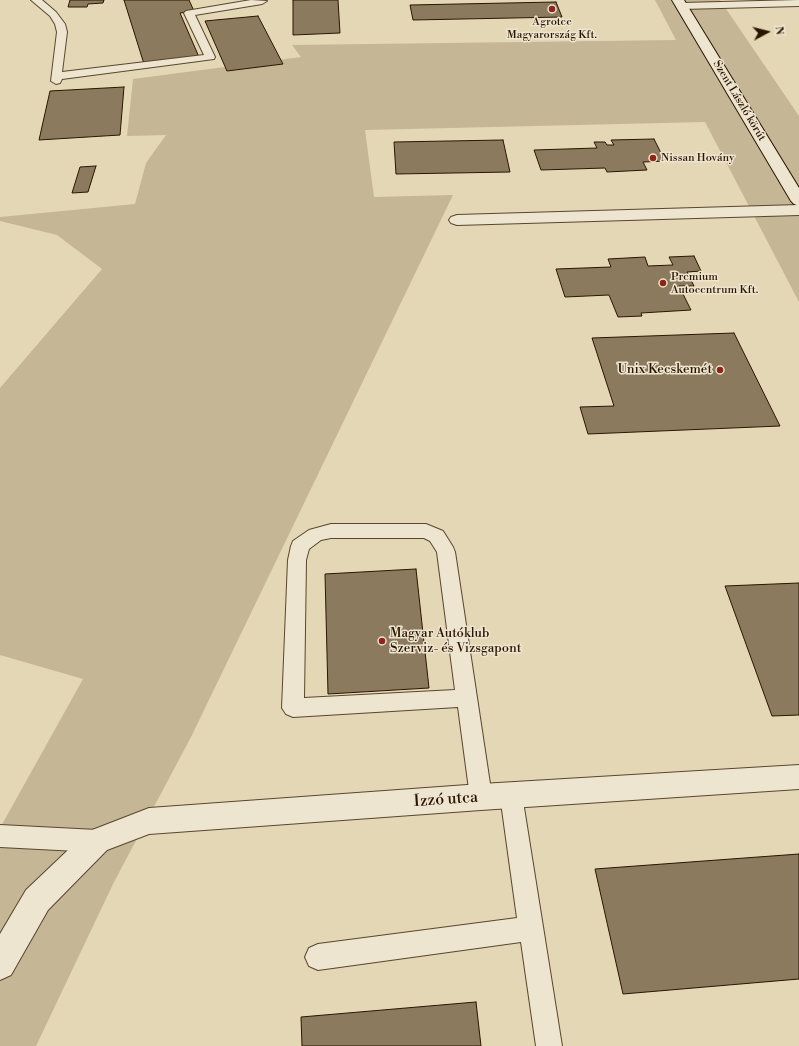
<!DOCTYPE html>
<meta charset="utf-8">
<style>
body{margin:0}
#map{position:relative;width:799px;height:1046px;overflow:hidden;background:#e4d7b5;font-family:"Libre Bodoni",serif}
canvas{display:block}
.north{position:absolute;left:747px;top:12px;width:40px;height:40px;-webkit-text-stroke:3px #ede5cf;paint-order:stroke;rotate:83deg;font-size:11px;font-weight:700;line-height:16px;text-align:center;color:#2b1500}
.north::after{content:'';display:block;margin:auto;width:14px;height:18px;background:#2b1500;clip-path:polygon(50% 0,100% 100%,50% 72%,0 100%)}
</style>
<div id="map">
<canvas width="799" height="1046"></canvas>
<div class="north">N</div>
</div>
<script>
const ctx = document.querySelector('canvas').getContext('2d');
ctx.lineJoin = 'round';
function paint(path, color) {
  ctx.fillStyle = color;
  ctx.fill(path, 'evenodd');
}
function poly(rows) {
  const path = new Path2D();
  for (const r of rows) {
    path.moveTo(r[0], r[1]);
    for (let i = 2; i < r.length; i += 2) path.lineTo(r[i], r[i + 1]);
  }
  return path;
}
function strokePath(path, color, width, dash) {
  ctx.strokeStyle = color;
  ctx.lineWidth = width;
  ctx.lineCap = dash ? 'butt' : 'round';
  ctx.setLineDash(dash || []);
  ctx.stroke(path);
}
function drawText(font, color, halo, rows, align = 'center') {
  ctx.font = font + ' "Libre Bodoni",serif';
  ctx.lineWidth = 3;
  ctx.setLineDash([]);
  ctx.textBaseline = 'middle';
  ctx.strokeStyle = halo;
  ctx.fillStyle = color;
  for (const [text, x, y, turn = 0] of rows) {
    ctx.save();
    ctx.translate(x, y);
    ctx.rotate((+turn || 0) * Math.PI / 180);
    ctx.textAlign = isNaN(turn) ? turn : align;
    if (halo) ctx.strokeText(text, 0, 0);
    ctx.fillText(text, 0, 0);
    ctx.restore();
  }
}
paint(poly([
 [655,0,720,0,799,116,799,302,705,122,365,130,374,197,453,195,191,737,114,882,36,1046,0,1046,0,828,83,679,0,655,0,388,102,269,57,235,0,221,0,217,135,204,146,163,166,135,127,136,133,79,301,57,292,45,676,40]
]), '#c5b696');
const building = poly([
 [70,0,104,0,103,3,88,4,87,7,68,7,70,0],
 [124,0,189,0,194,11,180,13,199,57,144,64,124,0],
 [293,0,338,0,340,33,293,35,293,0],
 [556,2,562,17,413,20,410,5,556,2],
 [258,16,283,64,227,71,205,21,258,16],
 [124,87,120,135,39,140,50,91,124,87],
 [654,139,665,161,643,162,647,170,607,172,605,168,541,170,534,150,597,148,594,142,605,142,607,145,614,145,611,140,654,139],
 [503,140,510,172,396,174,394,142,503,140],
 [96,166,88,192,72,193,80,167,96,166],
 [694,256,701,271,687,272,694,286,679,286,691,310,641,313,642,316,618,317,609,295,565,297,556,269,611,267,608,259,645,257,648,266,673,265,669,257,694,256],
 [734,333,780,426,588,434,580,407,614,406,592,338,734,333],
 [416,569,429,688,328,694,325,574,416,569],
 [799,583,799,715,772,716,725,586,799,583],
 [799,854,799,979,623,994,595,869,799,854],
 [476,1002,481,1046,302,1046,301,1017,476,1002]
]);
paint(building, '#8b7a5e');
strokePath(building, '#2b1500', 1);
const lane = poly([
 [31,0,42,0,56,12,65,24,67,32,62,72,204,55,184,13,186,11,251,0,267,1,262,4,195,15,215,57,214,59,62,79,60,83,56,84,51,81,57,32,55,24,50,16,31,0],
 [799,0,799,6,682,9,677,6,682,3,799,0],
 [331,524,426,524,443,531,453,547,455,552,492,797,489,804,481,807,473,804,470,797,458,707,293,717,286,714,282,708,288,560,291,546,293,541,309,530,331,524],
 [331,538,424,538,430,541,437,552,455,690,304,698,306,560,309,549,321,540,331,538],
 [511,785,519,788,522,795,562,1046,536,1046,521,942,318,970,309,966,305,957,309,948,318,944,517,918,500,795,503,788,511,785],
 [0,825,97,830,105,833,109,841,105,849,97,852,0,847,0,825]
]);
const street = poly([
 [799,205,799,215,457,225,451,223,449,220,451,217,457,215,799,205],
 [799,765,799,789,481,810,149,834,107,850,48,910,11,975,0,980,0,934,26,890,87,832,149,808,481,784,799,765]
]);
const secondary = poly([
 [672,0,684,0,799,188,799,206,794,204,791,201,672,0]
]);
strokePath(lane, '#59462d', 2);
strokePath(street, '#59462d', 2);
strokePath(secondary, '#2b1500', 2);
paint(lane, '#ede5cf');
paint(street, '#ede5cf');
paint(secondary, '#ede5cf');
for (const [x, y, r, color] of [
 [552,9,4,"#8f2418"],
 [653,158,4,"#8f2418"],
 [663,283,4,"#8f2418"],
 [720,370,4,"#8f2418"],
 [382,641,4,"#8f2418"]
]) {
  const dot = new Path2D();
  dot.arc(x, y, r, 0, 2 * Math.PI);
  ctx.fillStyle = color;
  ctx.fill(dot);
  strokePath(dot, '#ede5cf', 1.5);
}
drawText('11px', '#2b1500', '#ede5cf', [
 ["Agrotec",552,22,"center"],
 ["Magyarország Kft.",552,35,"center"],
 ["Nissan Hovány",661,158],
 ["Premium",671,277],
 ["Autocentrum Kft.",671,290]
], 'left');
drawText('11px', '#2b1500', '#ede5cf', [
 ["Szent László körút",739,101,59]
]);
drawText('13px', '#2b1500', '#ede5cf', [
 ["Unix Kecskemét",712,370],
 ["Magyar Autóklub",390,634,"left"],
 ["Szerviz- és Vizsgapont",390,649,"left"]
], 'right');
drawText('16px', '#2b1500', '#ede5cf', [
 ["Izzó utca",446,800,-4]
]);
</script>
